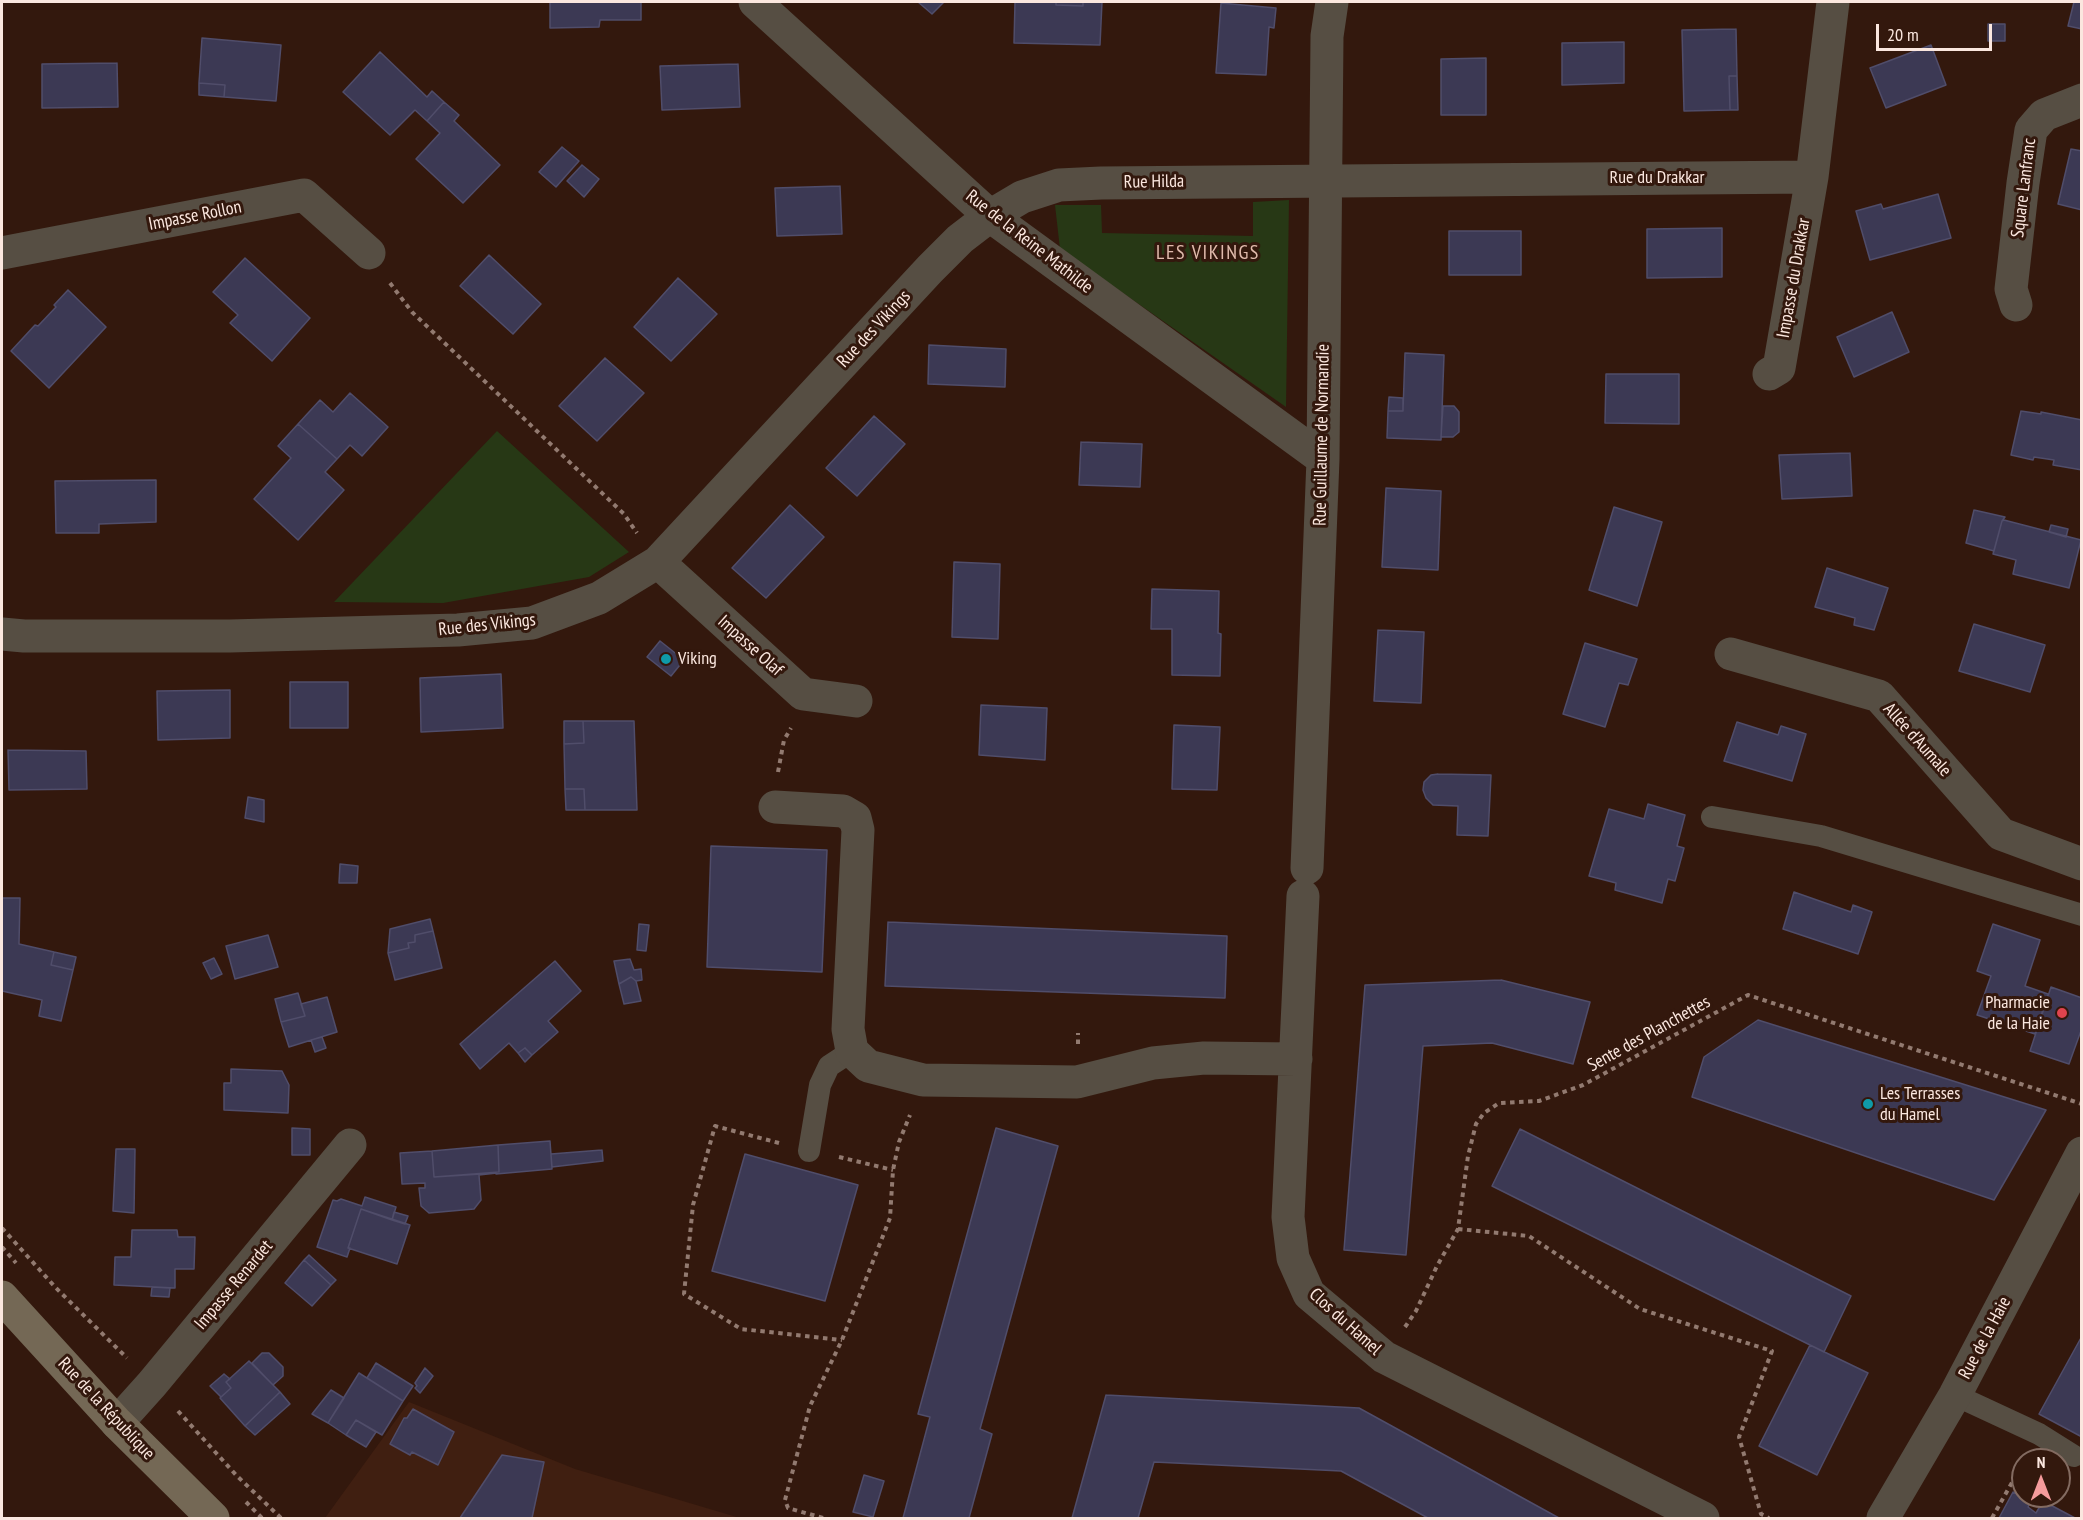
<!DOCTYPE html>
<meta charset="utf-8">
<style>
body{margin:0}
#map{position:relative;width:2083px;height:1520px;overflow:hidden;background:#33180d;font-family:"PT Sans Narrow",sans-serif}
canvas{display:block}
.frame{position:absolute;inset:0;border:3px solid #fbe7df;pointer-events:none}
.north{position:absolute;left:2011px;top:1448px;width:60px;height:60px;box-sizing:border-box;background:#33180d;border:2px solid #836b61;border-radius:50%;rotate:0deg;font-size:16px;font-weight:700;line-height:24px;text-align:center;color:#fbe7df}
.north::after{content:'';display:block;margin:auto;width:21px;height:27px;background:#f59b9c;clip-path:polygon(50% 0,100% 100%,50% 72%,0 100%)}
.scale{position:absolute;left:1876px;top:24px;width:116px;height:27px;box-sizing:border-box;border:3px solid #fbe7df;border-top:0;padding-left:8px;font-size:18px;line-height:21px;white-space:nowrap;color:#fbe7df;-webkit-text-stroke:4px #33180d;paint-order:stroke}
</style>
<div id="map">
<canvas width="2083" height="1520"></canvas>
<div class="frame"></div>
<div class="north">N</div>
<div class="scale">20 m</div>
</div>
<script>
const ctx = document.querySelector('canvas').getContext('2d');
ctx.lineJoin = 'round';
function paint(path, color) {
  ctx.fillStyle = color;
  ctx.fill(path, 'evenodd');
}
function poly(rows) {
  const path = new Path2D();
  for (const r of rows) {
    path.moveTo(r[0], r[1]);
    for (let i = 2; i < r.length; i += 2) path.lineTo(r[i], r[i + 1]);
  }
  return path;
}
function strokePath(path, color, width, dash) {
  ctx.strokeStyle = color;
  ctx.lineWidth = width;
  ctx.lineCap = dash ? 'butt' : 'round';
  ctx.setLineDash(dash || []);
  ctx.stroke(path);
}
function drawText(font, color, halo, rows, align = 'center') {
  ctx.font = font + ' "PT Sans Narrow",sans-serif';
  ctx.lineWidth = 6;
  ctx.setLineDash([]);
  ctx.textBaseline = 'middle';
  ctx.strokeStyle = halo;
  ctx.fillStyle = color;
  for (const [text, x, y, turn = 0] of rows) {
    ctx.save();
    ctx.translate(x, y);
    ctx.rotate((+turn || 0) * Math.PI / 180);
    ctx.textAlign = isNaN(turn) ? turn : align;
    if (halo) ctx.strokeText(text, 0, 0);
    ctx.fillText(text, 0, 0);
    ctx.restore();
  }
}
paint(poly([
 [409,1402,575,1469,740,1518,325,1518]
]), '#401f11');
paint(poly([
 [1289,200,1286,407,1060,249,1055,205,1101,205,1102,233,1253,236,1253,202],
 [497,431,629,552,589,577,443,603,334,602]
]), '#273815');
const building = poly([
 [550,2,641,2,641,20,600,20,599,27,550,28,550,2],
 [918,2,944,2,932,14,918,2],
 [1015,2,1056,2,1056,5,1083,6,1083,2,1102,2,1100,45,1014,43,1015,2],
 [1056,2,1083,2,1083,6,1056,5,1056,2],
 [2074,2,2082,2,2082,29,2068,26,2074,2],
 [1221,3,1276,8,1274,28,1269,27,1266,75,1216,73,1221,3],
 [1988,24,2005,24,2005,41,1988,41,1988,24],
 [1736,29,1737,76,1729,76,1730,110,1684,111,1682,30,1736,29],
 [202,38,281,45,276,101,224,97,225,85,199,83,202,38],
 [1624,42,1624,83,1562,85,1562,43,1624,42],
 [1931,45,1946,85,1886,108,1870,68,1931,45],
 [380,52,427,97,432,91,444,102,427,121,415,110,390,135,343,92,380,52],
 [1486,58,1486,115,1441,115,1441,59,1486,58],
 [117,63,118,107,42,108,42,64,117,63],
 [738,64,740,107,662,110,660,66,738,64],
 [1729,76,1737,76,1738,110,1730,110,1729,76],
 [199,83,225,85,224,97,199,95,199,83],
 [444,102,459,115,454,121,500,165,463,203,416,159,440,133,427,121,444,102],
 [562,147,579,161,556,187,539,172,562,147],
 [2071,149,2082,151,2082,210,2058,204,2071,149],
 [582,165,599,179,584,197,567,181,582,165],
 [840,186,842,234,777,236,775,188,840,186],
 [1938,194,1951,238,1870,260,1856,211,1881,204,1883,209,1938,194],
 [1722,228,1722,277,1647,278,1647,229,1722,228],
 [1449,231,1521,231,1521,275,1449,275,1449,231],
 [489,255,541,304,513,334,460,286,489,255],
 [245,258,310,318,272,361,230,323,238,315,213,292,245,258],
 [678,278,717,314,671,361,634,327,678,278],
 [68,290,106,327,49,388,11,351,35,325,38,326,56,307,54,305,68,290],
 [1892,312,1909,352,1854,377,1837,337,1892,312],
 [929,345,1006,349,1005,387,928,384,929,345],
 [1405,353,1444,355,1441,440,1387,438,1388,411,1403,411,1405,353],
 [605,358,644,393,597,441,559,406,605,358],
 [1606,374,1679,374,1679,424,1605,423,1606,374],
 [350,393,388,427,362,456,350,445,337,459,298,424,320,400,333,412,350,393],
 [1389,397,1403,398,1403,411,1388,411,1389,397],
 [1443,406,1454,406,1459,412,1459,432,1453,437,1441,437,1443,406],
 [2021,411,2041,414,2041,412,2082,420,2082,470,2053,465,2054,460,2034,457,2033,460,2011,455,2021,411],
 [874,416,905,444,857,496,826,468,874,416],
 [298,424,337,459,325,472,344,490,298,540,254,499,291,458,278,446,298,424],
 [1081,442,1142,444,1140,487,1079,485,1081,442],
 [1850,453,1852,496,1782,499,1779,455,1850,453],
 [156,480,156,522,99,524,99,533,56,533,55,481,156,480],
 [1386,488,1441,491,1438,570,1382,567,1386,488],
 [790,505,824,537,766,598,732,568,790,505],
 [1614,507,1662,522,1637,606,1589,590,1614,507],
 [1974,510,2005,517,2002,521,1994,551,1966,543,1974,510],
 [2004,520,2081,540,2069,588,2013,574,2016,560,1993,554,2002,521,2004,520],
 [2051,525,2068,529,2066,537,2049,532,2051,525],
 [954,562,1000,564,998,639,952,637,954,562],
 [1827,568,1888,588,1874,630,1854,625,1855,618,1815,607,1827,568],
 [1152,589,1219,591,1218,633,1221,634,1220,676,1172,675,1172,629,1151,629,1152,589],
 [1974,624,2045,645,2030,692,1959,671,1974,624],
 [1378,630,1424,632,1421,703,1374,701,1378,630],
 [660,641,684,660,671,676,647,657,660,641],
 [1585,643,1637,659,1628,685,1619,683,1605,727,1563,714,1585,643],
 [501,674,503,728,421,732,420,678,501,674],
 [290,682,348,682,348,728,290,728,290,682],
 [230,690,230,738,158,740,157,691,230,690],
 [981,705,1047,708,1045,760,979,755,981,705],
 [564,721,583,721,584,743,564,744,564,721],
 [583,721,634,721,637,810,585,810,584,789,565,789,564,744,584,743,583,721],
 [1737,722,1778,735,1781,726,1806,734,1792,781,1724,761,1737,722],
 [1174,725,1220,727,1217,790,1172,789,1174,725],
 [8,750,86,751,87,789,9,790,8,750],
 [1438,774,1491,775,1488,836,1457,835,1458,806,1433,805,1426,798,1423,790,1424,782,1431,775,1438,774],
 [565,789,584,789,585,810,566,810,565,789],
 [248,797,264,800,264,822,245,818,248,797],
 [1648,804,1685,815,1677,846,1684,848,1675,881,1668,879,1662,903,1615,890,1616,883,1589,876,1609,809,1644,819,1648,804],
 [711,846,827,850,822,972,707,967,711,846],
 [340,864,358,866,357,883,339,883,340,864],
 [1794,892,1851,912,1853,905,1872,912,1858,954,1783,929,1794,892],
 [2,898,20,898,19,944,54,952,51,965,73,970,61,1021,39,1016,42,1000,2,991,2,898],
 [430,919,433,931,415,935,415,942,408,943,409,948,388,953,390,929,430,919],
 [888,922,1227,936,1225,998,885,986,888,922],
 [639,924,649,925,646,951,637,950,639,924],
 [1993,924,2040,940,2025,986,2048,994,2035,1034,1977,1015,1991,976,1977,971,1993,924],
 [433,931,442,968,395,980,388,953,409,948,408,943,415,942,415,935,433,931],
 [268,935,278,967,235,979,226,946,268,935],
 [54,952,76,957,73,970,51,965,54,952],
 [214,958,222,974,211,979,203,963,214,958],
 [630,959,634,970,641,969,642,980,636,981,631,977,619,984,614,961,630,959],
 [555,961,581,991,548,1021,558,1032,532,1055,525,1048,518,1053,509,1043,480,1069,460,1044,555,961],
 [631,977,636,981,641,1001,624,1004,619,984,631,977],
 [1501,980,1590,1002,1573,1064,1492,1043,1423,1046,1406,1255,1344,1250,1365,985,1501,980],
 [2051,987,2082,998,2082,1028,2069,1064,2030,1051,2051,987],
 [298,993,305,1016,281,1022,275,999,298,993],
 [327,997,337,1032,289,1047,281,1022,305,1016,301,1004,327,997],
 [1758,1020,2046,1110,1994,1200,1692,1097,1704,1057,1758,1020],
 [322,1037,326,1048,315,1052,311,1040,322,1037],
 [525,1048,532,1055,525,1062,518,1053,525,1048],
 [231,1069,282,1071,289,1085,288,1113,224,1110,224,1083,231,1083,231,1069],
 [292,1128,310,1129,310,1155,292,1155,292,1128],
 [996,1128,1058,1146,980,1429,992,1434,969,1518,903,1518,930,1417,918,1414,996,1128],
 [1520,1129,1851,1296,1824,1352,1492,1186,1520,1129],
 [550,1141,552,1169,496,1174,499,1172,498,1145,550,1141],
 [498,1145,499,1172,434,1177,432,1151,498,1145],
 [116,1149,135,1149,134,1213,113,1211,116,1149],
 [602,1150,603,1161,552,1167,551,1154,602,1150],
 [432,1151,434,1177,497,1173,479,1175,481,1200,474,1209,429,1213,421,1206,419,1188,425,1188,425,1183,402,1184,400,1153,432,1151],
 [745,1154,858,1185,825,1301,712,1271,745,1154],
 [365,1197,396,1207,392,1220,361,1209,348,1248,350,1248,347,1257,317,1247,333,1200,337,1201,341,1199,362,1206,365,1197],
 [361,1209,410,1225,397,1264,348,1248,361,1209],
 [394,1212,408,1216,405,1224,392,1220,394,1212],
 [132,1230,177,1230,178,1237,195,1237,194,1269,175,1269,175,1288,114,1285,115,1257,131,1257,132,1230],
 [309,1255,336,1280,331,1285,304,1260,309,1255],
 [304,1260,331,1285,312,1306,285,1283,304,1260],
 [152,1287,170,1288,169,1297,151,1296,152,1287],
 [2082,1336,2082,1437,2039,1414,2082,1336],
 [1810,1345,1868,1373,1817,1475,1759,1446,1810,1345],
 [262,1353,269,1353,283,1367,283,1376,273,1385,252,1363,262,1353],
 [249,1361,280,1392,245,1426,220,1398,231,1388,226,1382,249,1361],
 [376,1363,413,1386,403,1401,367,1378,376,1363],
 [425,1368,433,1376,420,1393,415,1388,417,1386,415,1383,425,1368],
 [359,1373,403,1401,382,1435,356,1420,346,1435,328,1423,359,1373],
 [224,1374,230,1379,226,1382,231,1388,221,1397,210,1386,224,1374],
 [331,1390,344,1398,328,1423,312,1414,331,1390],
 [280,1392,290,1404,255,1435,245,1426,280,1392],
 [1106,1395,1359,1408,1559,1518,1428,1518,1341,1471,1154,1462,1138,1518,1072,1518,1106,1395],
 [413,1409,454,1432,438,1465,412,1452,410,1455,390,1444,404,1418,407,1418,413,1409],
 [356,1420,376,1432,366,1447,346,1435,356,1420],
 [502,1455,544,1462,532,1518,460,1518,502,1455],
 [864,1475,884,1481,873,1517,853,1512,864,1475],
 [2013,1492,2031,1501,2028,1507,2036,1513,2043,1501,2075,1518,1999,1518,2013,1492]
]);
paint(building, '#3c3954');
strokePath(building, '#504d6a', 1.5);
strokePath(poly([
 [390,283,412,312,624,514,637,533],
 [778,772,784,740,791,728],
 [1078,1044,1078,1033],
 [779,1143,715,1126,693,1205,684,1294,741,1329,842,1340],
 [839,1157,893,1170],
 [2,1228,56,1288,127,1358],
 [1458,1229,1529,1236,1640,1309,1772,1351,1739,1437,1761,1514,1769,1518],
 [2,1247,16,1263],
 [1405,1327,1416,1311,1437,1266,1458,1229,1468,1156,1476,1124,1484,1113,1499,1103,1539,1101,1583,1085,1748,995,2082,1104],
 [178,1411,237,1476,281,1518],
 [246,1502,262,1518],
 [823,1518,788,1508,785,1500,810,1406,842,1340,890,1218,893,1170,899,1142,910,1115],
 [1992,1518,2023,1463]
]), '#927a70', 4, [4.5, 4.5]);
strokePath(poly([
 [1712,817,1821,836,2082,915],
 [809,1151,820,1085,829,1066,852,1051],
 [1955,1395,2039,1434,2074,1456]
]), '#564e43', 22);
strokePath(poly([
 [755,2,990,216,1323,459],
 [2,253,304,195,369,253],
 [2016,305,2011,289,2023,183,2031,130,2044,115,2082,100],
 [1769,374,1779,368,1812,177],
 [658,562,803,694,856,701],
 [2,634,24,636,230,636,458,630,532,623,599,598,658,562,930,269,960,239,990,216,1022,197,1059,185,1101,183,1812,177,1833,2],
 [1731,654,1879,696,2001,834,2082,864],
 [775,807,843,811,855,818,858,830,848,1029,852,1051,868,1066,923,1080,1077,1082,1153,1063,1204,1058,1296,1059],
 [1307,868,1323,459,1327,36,1332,2],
 [1303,896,1288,1217,1293,1258,1309,1294,1384,1357,1703,1518],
 [117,1423,152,1384,350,1145],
 [1883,1518,1955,1395,2082,1153]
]), '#564e43', 33);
strokePath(poly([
 [2,1297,117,1423,213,1518]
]), '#746855', 33);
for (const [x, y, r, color] of [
 [666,659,6,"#0f9aa8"],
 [2062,1013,6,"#e0444e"],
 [1868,1104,6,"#0f9aa8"]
]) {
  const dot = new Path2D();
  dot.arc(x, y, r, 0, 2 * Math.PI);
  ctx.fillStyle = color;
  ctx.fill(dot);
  strokePath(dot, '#33180d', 2);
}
drawText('18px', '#fbe7df', '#33180d', [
 ["Rue du Drakkar",1657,178],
 ["Rue Hilda",1154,182,-1],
 ["Square Lanfranc",2024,188,-83],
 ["Impasse Rollon",195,216,-11],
 ["Rue de la Reine Mathilde",1029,242,38],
 ["Impasse du Drakkar",1794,278,-80],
 ["Rue des Vikings",874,329,-47],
 ["Rue Guillaume de Normandie",1322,435,-89],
 ["Rue des Vikings",487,625,-6],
 ["Impasse Olaf",750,646,42],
 ["Allée d'Aumale",1917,740,48],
 ["Sente des Planchettes",1649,1034,-29],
 ["Impasse Renardet",234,1285,-50],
 ["Clos du Hamel",1345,1322,42],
 ["Rue de la Haie",1985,1338,-62],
 ["Rue de la République",106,1409,47]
]);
drawText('18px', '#fbe7df', '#33180d', [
 ["Viking",678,659],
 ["Pharmacie",2050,1003,"right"],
 ["de la Haie",2050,1024,"right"],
 ["Les Terrasses",1880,1094],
 ["du Hamel",1880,1115]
], 'left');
ctx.letterSpacing = '1.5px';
drawText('20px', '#e0bbac', '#33180d', [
 ["LES VIKINGS",1208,253]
]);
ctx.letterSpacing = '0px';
</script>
